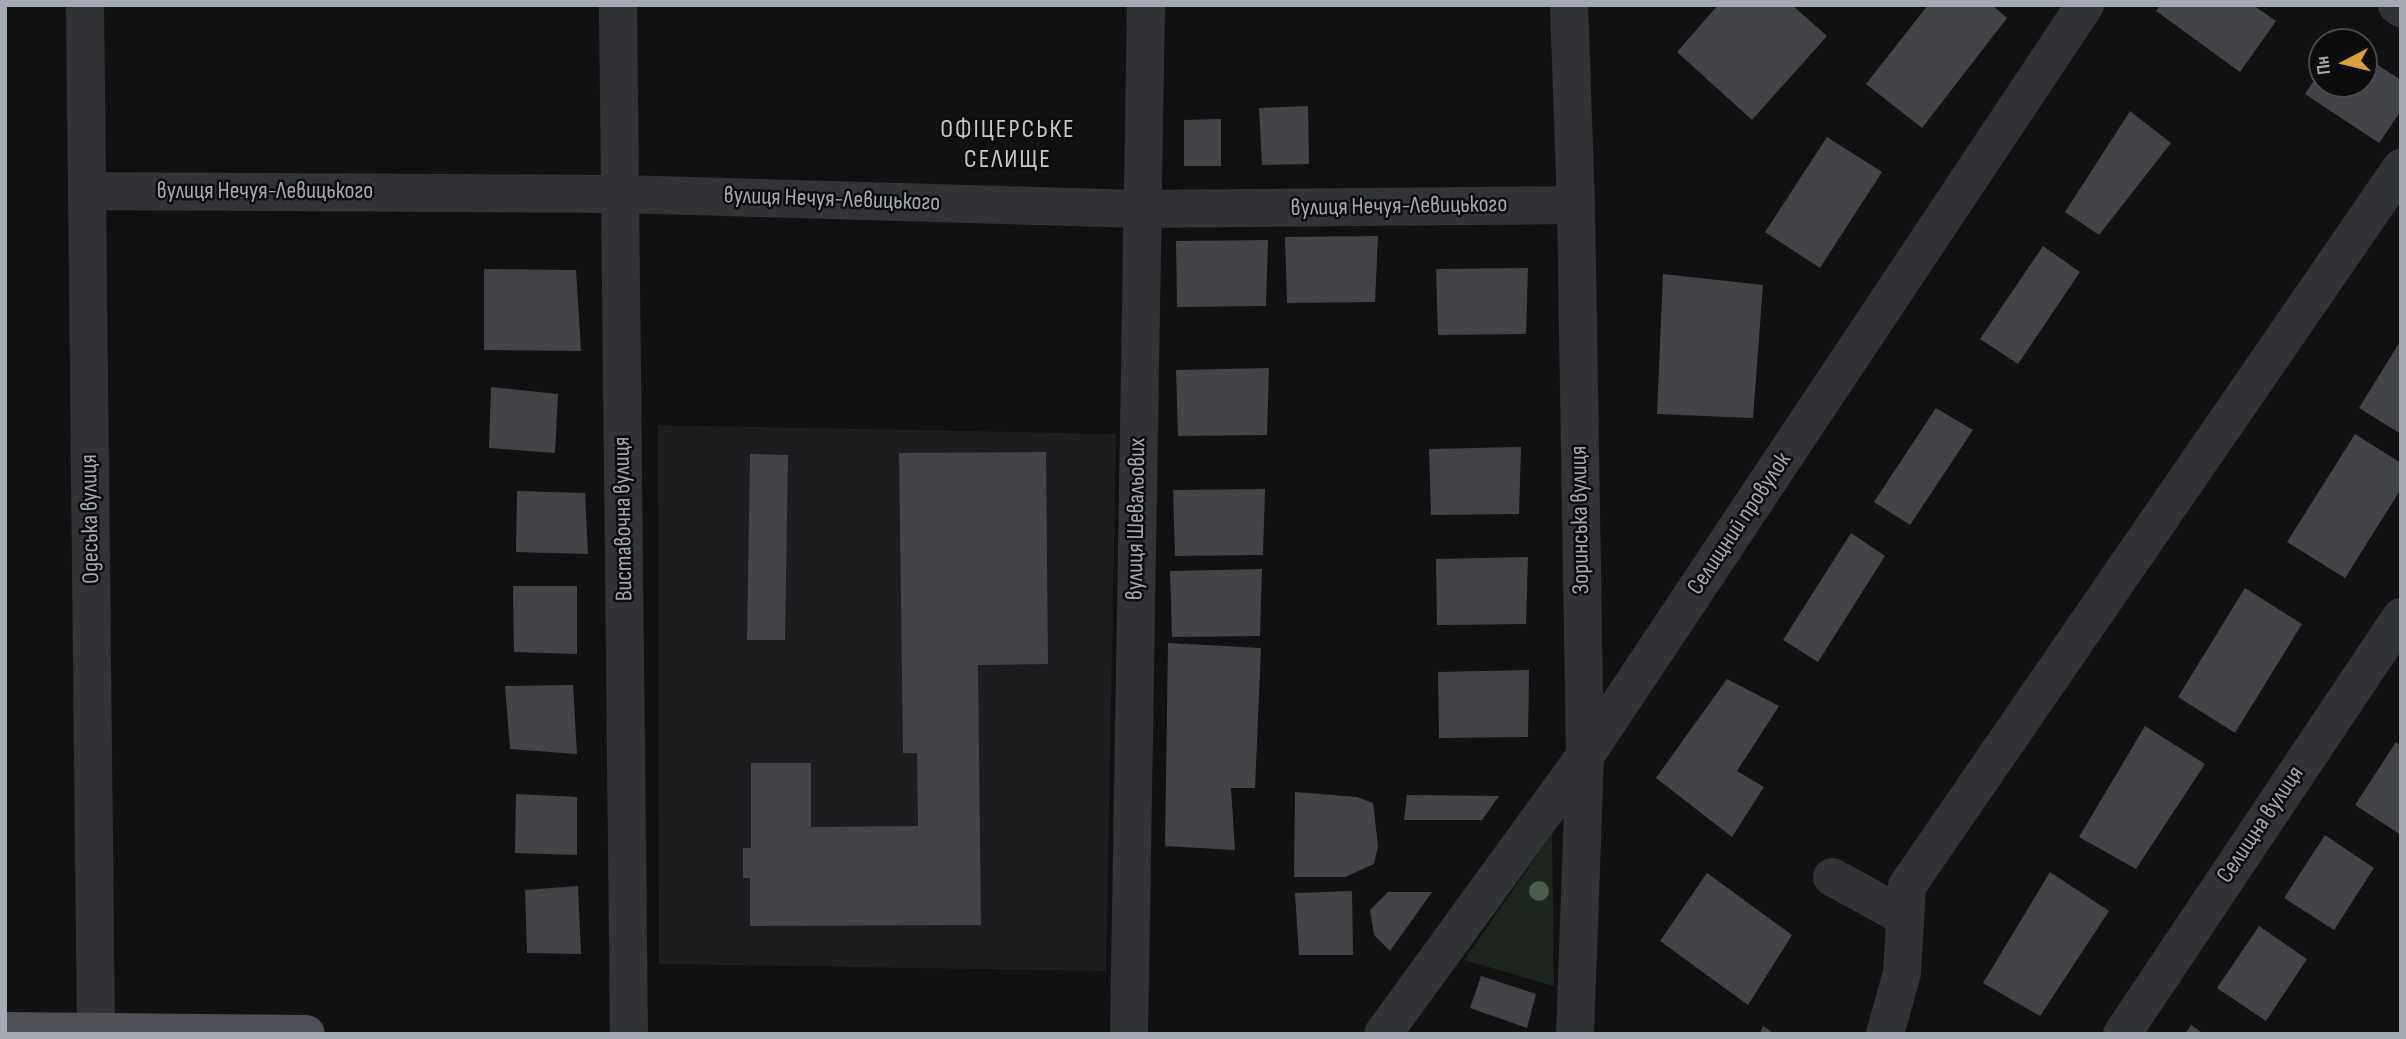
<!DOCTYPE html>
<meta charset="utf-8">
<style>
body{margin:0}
#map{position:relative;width:2406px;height:1039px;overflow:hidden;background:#111112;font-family:"Sofia Sans Condensed",sans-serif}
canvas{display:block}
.frame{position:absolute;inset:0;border:7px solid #a4a8b1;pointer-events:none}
.north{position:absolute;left:2308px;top:28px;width:70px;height:70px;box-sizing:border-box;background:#0c0c0d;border:2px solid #494a4f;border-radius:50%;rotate:263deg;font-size:19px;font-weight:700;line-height:28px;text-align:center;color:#a4a8b1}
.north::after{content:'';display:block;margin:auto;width:24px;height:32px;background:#dc9f3e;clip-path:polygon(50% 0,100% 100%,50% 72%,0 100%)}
</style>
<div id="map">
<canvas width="2406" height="1039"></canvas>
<div class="frame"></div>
<div class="north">Пн</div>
</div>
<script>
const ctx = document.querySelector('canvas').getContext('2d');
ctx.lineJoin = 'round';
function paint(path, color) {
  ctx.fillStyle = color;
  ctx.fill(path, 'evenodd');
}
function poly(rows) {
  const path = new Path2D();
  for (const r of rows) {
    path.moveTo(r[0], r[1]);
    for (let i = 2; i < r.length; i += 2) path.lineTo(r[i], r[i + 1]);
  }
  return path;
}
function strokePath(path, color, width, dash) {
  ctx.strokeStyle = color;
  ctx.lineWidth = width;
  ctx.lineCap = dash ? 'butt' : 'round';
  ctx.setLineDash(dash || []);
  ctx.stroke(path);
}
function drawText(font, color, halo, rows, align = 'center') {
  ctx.font = font + ' "Sofia Sans Condensed",sans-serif';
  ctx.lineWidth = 5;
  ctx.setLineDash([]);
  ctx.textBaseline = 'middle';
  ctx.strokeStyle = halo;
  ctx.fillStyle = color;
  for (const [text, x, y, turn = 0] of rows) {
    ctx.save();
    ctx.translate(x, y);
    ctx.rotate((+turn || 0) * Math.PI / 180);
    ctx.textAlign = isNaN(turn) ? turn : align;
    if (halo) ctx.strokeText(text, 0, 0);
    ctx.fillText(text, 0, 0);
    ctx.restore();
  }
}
paint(poly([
 [658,425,1116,434,1106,971,659,964]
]), '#1d1d1f');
paint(poly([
 [1552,834,1554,986,1464,960]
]), '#1e241e');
paint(poly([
 [1718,5,1792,5,1827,36,1752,120,1677,52],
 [1928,5,1992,5,2007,18,1922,128,1866,84],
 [2160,5,2253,5,2276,21,2240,72,2156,11],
 [2364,56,2401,80,2401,111,2379,143,2305,94,2322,68,2322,84,2364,84],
 [1308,106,1309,164,1262,165,1259,108],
 [2130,111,2171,143,2099,235,2065,212],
 [1221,119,1221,166,1184,166,1184,120],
 [1827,137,1882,172,1820,268,1765,232],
 [1378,236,1375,302,1287,303,1285,237],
 [1268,240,1266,306,1177,307,1176,241],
 [2043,246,2080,272,2018,364,1980,339],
 [1528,268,1526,334,1438,335,1436,269],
 [484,269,576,270,581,351,484,350],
 [1663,274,1763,285,1753,418,1657,414],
 [2401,340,2401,434,2359,408],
 [1269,368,1267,435,1178,436,1176,370],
 [491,387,558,394,555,453,489,448],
 [1936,408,1973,430,1910,525,1874,502],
 [2355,434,2401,463,2401,489,2345,578,2287,542],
 [1521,447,1519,514,1431,515,1429,449],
 [1046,452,1048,664,978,665,981,925,750,926,750,878,743,878,743,848,751,848,751,763,811,763,811,827,918,826,917,753,903,753,899,453],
 [750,454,788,455,785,640,747,640],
 [1265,489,1263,555,1175,556,1173,490],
 [517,491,585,493,588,554,516,552],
 [1851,533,1885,556,1818,662,1783,640],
 [1528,557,1526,624,1437,625,1436,559],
 [1262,569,1260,636,1172,637,1170,571],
 [513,586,577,586,577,654,514,652],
 [2245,588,2302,624,2235,733,2178,697],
 [1168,643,1261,648,1255,788,1231,788,1235,850,1165,846],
 [1529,670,1528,737,1439,738,1438,672],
 [1727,679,1779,706,1737,771,1764,787,1732,837,1656,778],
 [573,685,577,754,510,749,505,686],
 [2145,726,2205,764,2136,869,2079,837],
 [2396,742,2401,746,2401,835,2355,805],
 [1295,792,1357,797,1373,803,1378,846,1374,864,1345,877,1294,877],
 [516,794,577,797,577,855,515,853],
 [1407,795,1499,796,1482,820,1404,820],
 [2325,835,2374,868,2334,930,2284,898],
 [2050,872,2109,911,2040,1016,1983,983],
 [1707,873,1792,935,1748,1005,1660,941],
 [578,886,581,954,527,953,525,890],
 [1352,891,1353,955,1299,955,1295,893],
 [1388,892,1432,892,1390,951,1374,935,1370,910],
 [2259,926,2307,959,2266,1021,2217,988],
 [1481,976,1536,994,1527,1028,1470,1008],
 [2191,1025,2204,1034,2185,1034],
 [1763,1026,1775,1034,1760,1034]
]), '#434447');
strokePath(poly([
 [85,5,96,1034],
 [618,5,629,1034],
 [1569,5,1576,205,1585,756,1575,1034],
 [2397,5,2401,8],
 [88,191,621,194,1142,209,1576,205],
 [1832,877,1905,917],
 [1129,1034,1146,5],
 [1383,1034,1585,756,2085,5],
 [1885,1034,1902,973,1907,886,2401,168],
 [2122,1034,2401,617]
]), '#323336', 38);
strokePath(poly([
 [5,1031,306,1034]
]), '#4f5055', 38);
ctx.fillStyle = '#4c5c4d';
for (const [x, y] of [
 [1539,891]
]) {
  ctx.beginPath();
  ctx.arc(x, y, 10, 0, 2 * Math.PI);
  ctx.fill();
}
drawText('24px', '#a4a8b1', '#0c0c0d', [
 ["вулиця Нечуя-Левицького",265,192],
 ["вулиця Нечуя-Левицького",832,200,2],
 ["вулиця Нечуя-Левицького",1399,207,-1],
 ["Одеська вулиця",91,519,-91],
 ["Виставочна вулиця",624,519,-91],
 ["вулиця Шевальових",1137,519,-89],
 ["Зоринська вулиця",1581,520,-91],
 ["Селищний провулок",1740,524,-56],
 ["Селищна вулиця",2261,825,-56]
]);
ctx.letterSpacing = '2px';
drawText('26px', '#c4c7ce', '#0c0c0d', [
 ["ОФІЦЕРСЬКЕ",1008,130],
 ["СЕЛИЩЕ",1008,160]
]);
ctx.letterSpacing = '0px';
</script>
